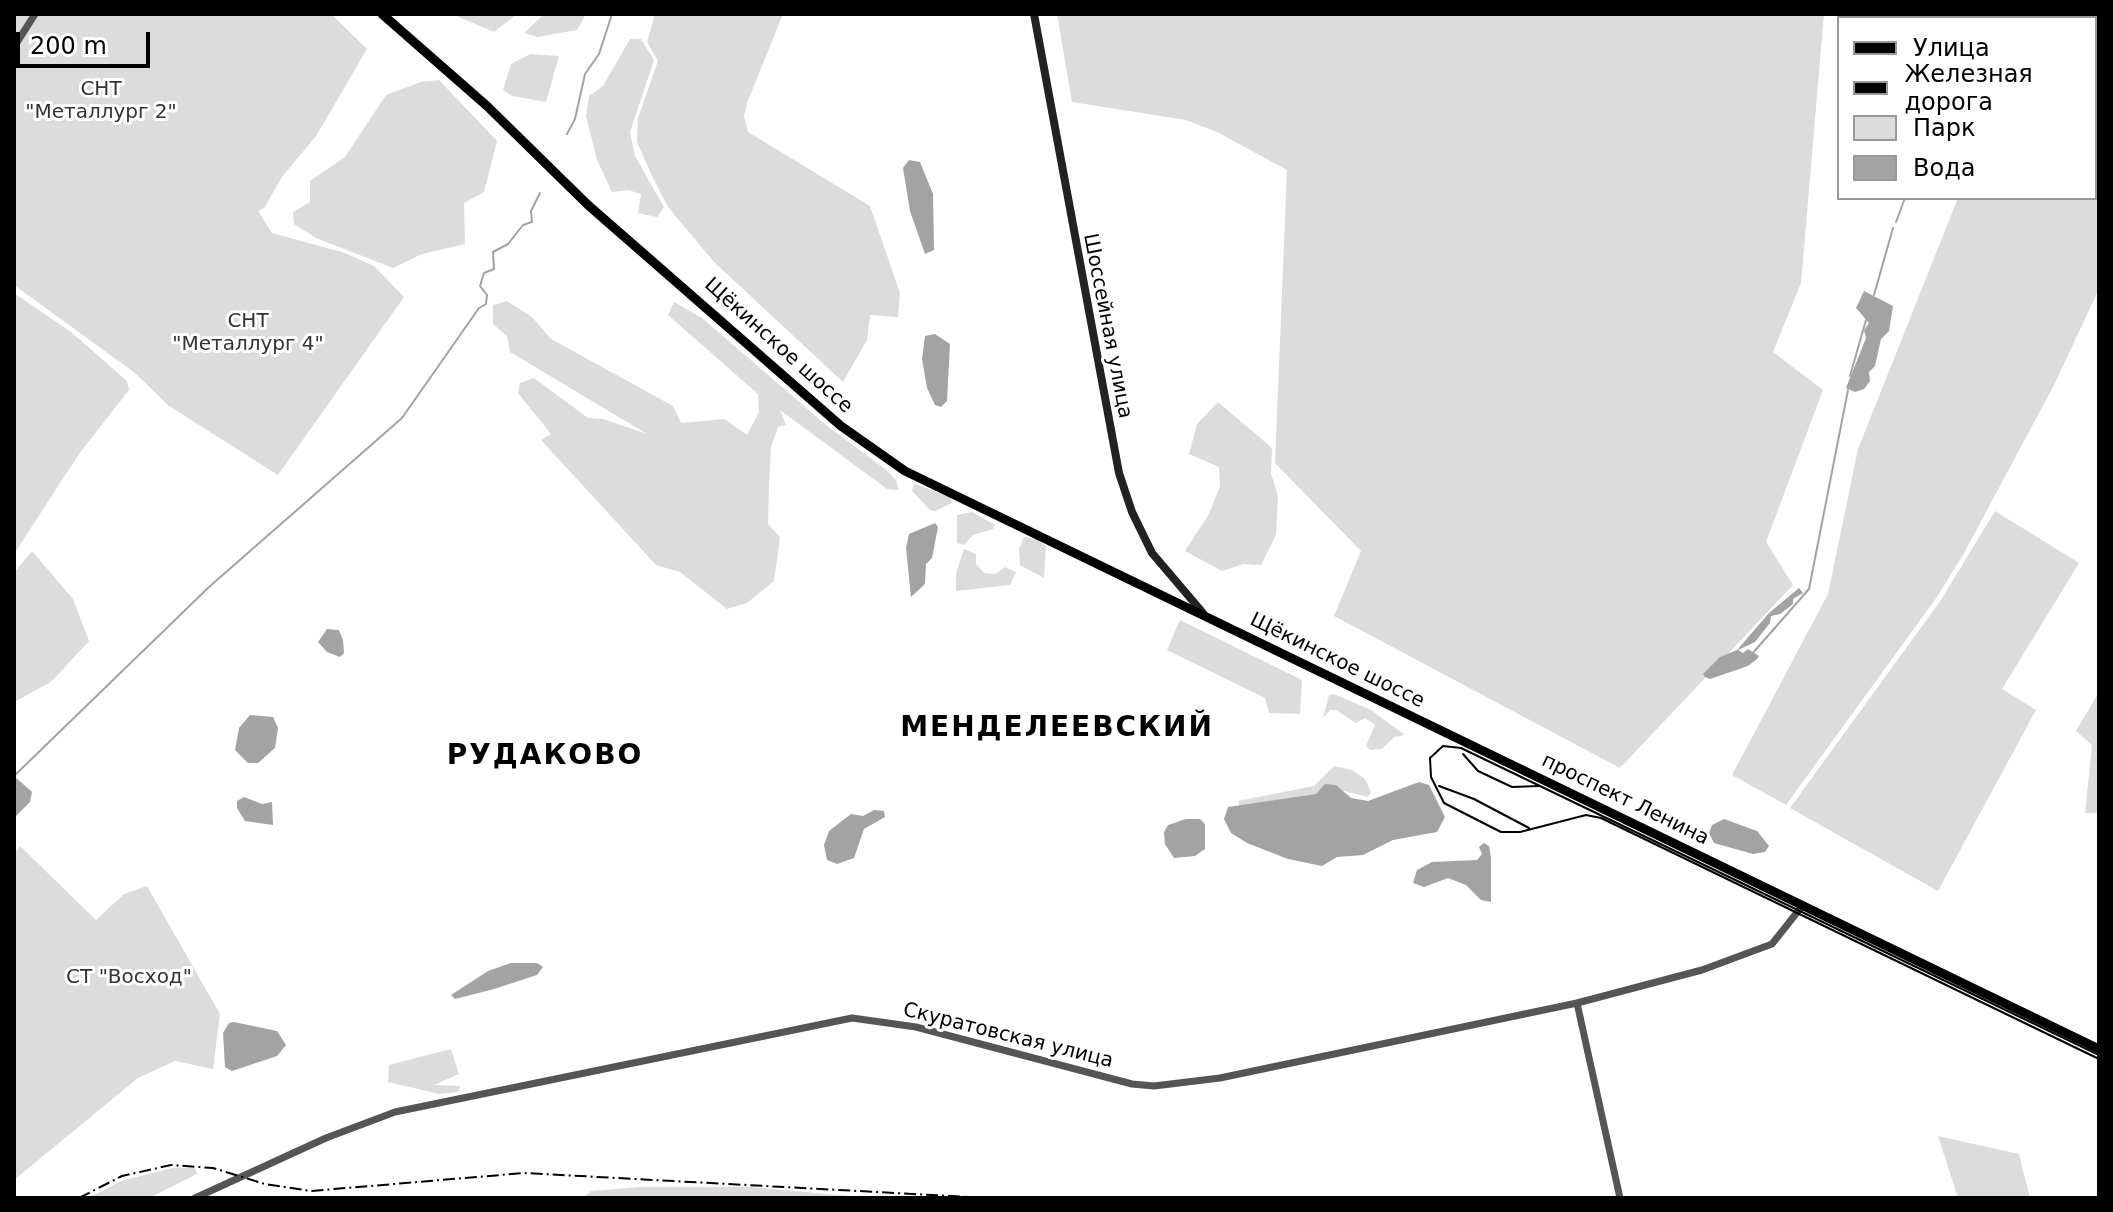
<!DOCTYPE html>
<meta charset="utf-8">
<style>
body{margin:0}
#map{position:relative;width:2113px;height:1212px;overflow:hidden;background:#fff;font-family:"DejaVu Sans",sans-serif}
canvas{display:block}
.frame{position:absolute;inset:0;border:16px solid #000;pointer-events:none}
.legend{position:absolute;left:1837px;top:16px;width:260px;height:184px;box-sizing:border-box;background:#fff;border:2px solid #999;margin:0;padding:10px 14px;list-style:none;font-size:24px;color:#000}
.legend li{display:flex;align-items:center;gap:16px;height:40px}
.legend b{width:40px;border:2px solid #999}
.scale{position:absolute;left:16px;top:32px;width:134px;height:36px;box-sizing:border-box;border:4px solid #000;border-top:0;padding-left:10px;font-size:24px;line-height:28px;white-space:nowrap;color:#000;-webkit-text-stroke:6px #fff;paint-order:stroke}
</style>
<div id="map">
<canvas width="2113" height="1212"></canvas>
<div class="frame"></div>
<ul class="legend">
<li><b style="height:10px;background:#000"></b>Улица</li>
<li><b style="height:10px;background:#000"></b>Железная дорога</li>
<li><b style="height:22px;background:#dcdcdc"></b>Парк</li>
<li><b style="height:22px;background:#a3a3a3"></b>Вода</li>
</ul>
<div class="scale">200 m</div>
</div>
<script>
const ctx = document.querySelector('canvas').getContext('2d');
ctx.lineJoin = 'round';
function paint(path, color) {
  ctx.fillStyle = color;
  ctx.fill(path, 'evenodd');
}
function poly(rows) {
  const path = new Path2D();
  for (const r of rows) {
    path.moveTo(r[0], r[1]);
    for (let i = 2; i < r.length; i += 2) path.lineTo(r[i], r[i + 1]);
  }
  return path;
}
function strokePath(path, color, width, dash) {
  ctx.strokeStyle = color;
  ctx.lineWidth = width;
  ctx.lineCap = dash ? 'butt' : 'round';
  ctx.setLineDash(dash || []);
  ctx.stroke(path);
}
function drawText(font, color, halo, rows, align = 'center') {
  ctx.font = font + ' "DejaVu Sans",sans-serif';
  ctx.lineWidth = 6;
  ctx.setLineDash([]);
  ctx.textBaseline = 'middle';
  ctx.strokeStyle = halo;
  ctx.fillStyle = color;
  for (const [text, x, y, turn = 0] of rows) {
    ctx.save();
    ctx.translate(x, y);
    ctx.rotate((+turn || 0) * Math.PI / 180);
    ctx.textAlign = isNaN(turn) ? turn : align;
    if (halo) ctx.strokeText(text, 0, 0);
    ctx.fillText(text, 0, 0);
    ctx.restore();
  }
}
paint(poly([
 [14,14,331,14,367,49,316,136,282,177,264,208,258,211,272,233,345,253,374,266,404,297,278,475,169,406,135,373,14,285],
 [452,14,517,14,494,32],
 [544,14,586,14,577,30,537,37,524,33],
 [655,14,783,14,747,103,744,116,748,132,870,206,900,293,898,317,870,315,867,340,843,382,714,262,668,207,652,176,637,142,638,118,658,61,647,42],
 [1057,14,1824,14,1801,283,1773,352,1823,390,1766,542,1793,585,1620,768,1334,616,1361,551,1275,463,1287,170,1217,132,1186,120,1072,102],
 [2024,14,2099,14,2099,289,2054,385,1963,555,1937,597,1786,805,1732,775,1828,594,1858,449,1958,198,2095,198,2095,18,2026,18],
 [630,39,641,39,654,60,630,132,635,156,664,207,657,217,638,213,641,194,628,190,612,192,597,160,586,116,589,96,603,86],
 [530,54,559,56,546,102,512,96,503,90,511,64],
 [439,80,497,141,484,192,464,203,465,244,422,254,393,268,316,238,294,224,293,212,310,202,310,181,345,157,386,95,421,82],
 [14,293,71,332,127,381,129,390,79,454,14,554],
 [507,301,532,317,551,339,673,406,681,423,724,419,747,435,759,412,758,394,668,315,674,302,702,318,826,425,885,469,896,480,899,490,887,489,780,410,786,425,778,427,771,447,769,485,768,524,780,537,774,581,747,603,727,609,680,572,656,565,541,440,551,434,518,393,520,383,534,378,588,418,603,419,647,434,510,352,507,336,493,324,493,305],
 [1218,402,1272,448,1271,473,1278,496,1276,535,1261,565,1244,564,1222,571,1185,551,1209,514,1220,486,1219,467,1189,454,1197,424],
 [914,483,951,498,952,503,935,511,930,510,912,491],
 [1995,511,2079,563,2002,689,2036,710,1938,891,1790,808,1941,600],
 [972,512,995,525,993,529,973,535,964,545,957,543,957,515],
 [1024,537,1036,539,1046,546,1044,578,1020,565,1019,549],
 [964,549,976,554,976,564,984,573,996,574,1005,567,1016,572,1010,585,956,591,956,573],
 [32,551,73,599,89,641,51,682,14,702,14,573],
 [1180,620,1302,680,1300,714,1269,713,1265,698,1167,650],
 [2099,692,2099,813,2085,813,2092,745,2076,731],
 [1334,694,1371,710,1405,735,1394,737,1382,749,1370,750,1366,746,1375,725,1365,718,1356,723,1336,710,1330,710,1323,718,1329,695],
 [1334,766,1352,770,1365,779,1371,792,1368,797,1336,789,1329,795,1240,807,1238,801,1314,786],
 [20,846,96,920,124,894,147,886,220,1014,213,1069,175,1061,138,1078,14,1180,14,855],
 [451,1049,459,1074,434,1085,460,1086,458,1092,439,1094,388,1082,389,1065],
 [1938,1136,2019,1154,2030,1198,1958,1198],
 [172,1168,195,1168,197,1174,149,1198,88,1198,121,1181],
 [640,1187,751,1187,871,1198,583,1198,591,1191]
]), '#dcdcdc');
paint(poly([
 [909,160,920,162,933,194,934,250,925,254,910,211,903,168],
 [1864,291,1893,306,1889,331,1881,339,1875,366,1869,372,1870,381,1864,389,1855,392,1846,388,1866,338,1864,330,1869,323,1856,308],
 [935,334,950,344,947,401,941,407,935,405,927,388,922,359,925,336],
 [935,523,938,527,932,558,926,564,925,584,911,597,906,548,909,534],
 [1799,588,1803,593,1793,599,1793,604,1780,614,1771,616,1770,623,1755,642,1738,650,1743,653,1748,649,1759,656,1757,659,1748,666,1710,679,1705,677,1703,674,1720,657,1737,650,1769,613],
 [327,629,339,630,343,640,344,653,340,657,327,652,318,642],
 [250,715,273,717,278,728,275,748,258,763,248,763,235,750,239,728],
 [14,776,32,792,30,802,14,818],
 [1419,782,1429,785,1445,817,1437,832,1393,840,1363,855,1337,857,1322,866,1288,859,1247,843,1231,833,1224,819,1228,807,1316,794,1325,784,1336,785,1351,798,1368,801],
 [244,797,262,804,272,802,273,825,245,821,237,808,237,801],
 [874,810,884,811,885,817,864,829,854,858,837,864,827,860,824,845,829,831,851,814,863,816],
 [1186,819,1200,819,1205,824,1205,849,1195,856,1174,858,1165,844,1164,832,1168,825],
 [1724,819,1757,831,1769,846,1765,852,1753,854,1714,843,1709,833,1712,825],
 [1484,843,1489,846,1491,858,1491,902,1481,900,1466,885,1448,878,1424,887,1413,883,1417,870,1432,862,1477,860,1482,854,1479,847],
 [511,963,537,963,543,967,537,975,494,989,455,999,451,995,488,971],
 [234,1022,277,1031,286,1045,277,1056,232,1071,225,1067,223,1033,229,1023]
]), '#a3a3a3');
strokePath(poly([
 [1952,14,1952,18],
 [567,134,575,119,585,74,599,54,612,14],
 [1896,222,1905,198],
 [1874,295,1893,228],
 [1850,376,1866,320],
 [1752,654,1809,589,1848,390],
 [14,776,209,587,402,418,479,308,486,304,487,295,480,286,484,273,494,269,493,252,508,244,523,225,532,222,531,211,540,193]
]), '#a3a3a3', 2);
strokePath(poly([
 [14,47,35,14],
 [1577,1003,1620,1198],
 [195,1198,326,1138,395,1112,852,1018,916,1027,1132,1084,1154,1086,1220,1078,1577,1003,1702,970,1772,944,1803,905]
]), '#555', 7);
strokePath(poly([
 [1034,14,1119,473,1132,512,1152,553,1203,613]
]), '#222', 8);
strokePath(poly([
 [382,14,487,106,588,205,841,426,905,471,2099,1049]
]), '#000', 9);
strokePath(poly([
 [1463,754,1478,771,1512,787,1539,786],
 [1439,786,1474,799,1529,828],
 [2099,1055,1461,748,1443,746,1430,758,1431,777,1444,803,1501,832,1520,832,1586,815,1601,818,2099,1059]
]), '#000', 2);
strokePath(poly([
 [79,1198,122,1176,171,1165,213,1168,265,1184,311,1191,524,1173,988,1198]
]), '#000', 2, [12, 4, 2, 4]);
drawText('20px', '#333', '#fff', [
 ["СНТ",101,90],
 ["\"Металлург 2\"",101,113],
 ["СНТ",248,322],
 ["\"Металлург 4\"",248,345],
 ["СТ \"Восход\"",129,978]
]);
drawText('20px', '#000', '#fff', [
 ["Шоссейная улица",1107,326,79],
 ["Щёкинское шоссе",778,346,42],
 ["Щёкинское шоссе",1337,661,26],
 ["проспект Ленина",1625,800,26],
 ["Скуратовская улица",1008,1036,14]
]);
ctx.letterSpacing = '2px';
drawText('bold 28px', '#000', '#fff', [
 ["МЕНДЕЛЕЕВСКИЙ",1057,729],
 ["РУДАКОВО",545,757]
]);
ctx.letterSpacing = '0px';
</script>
